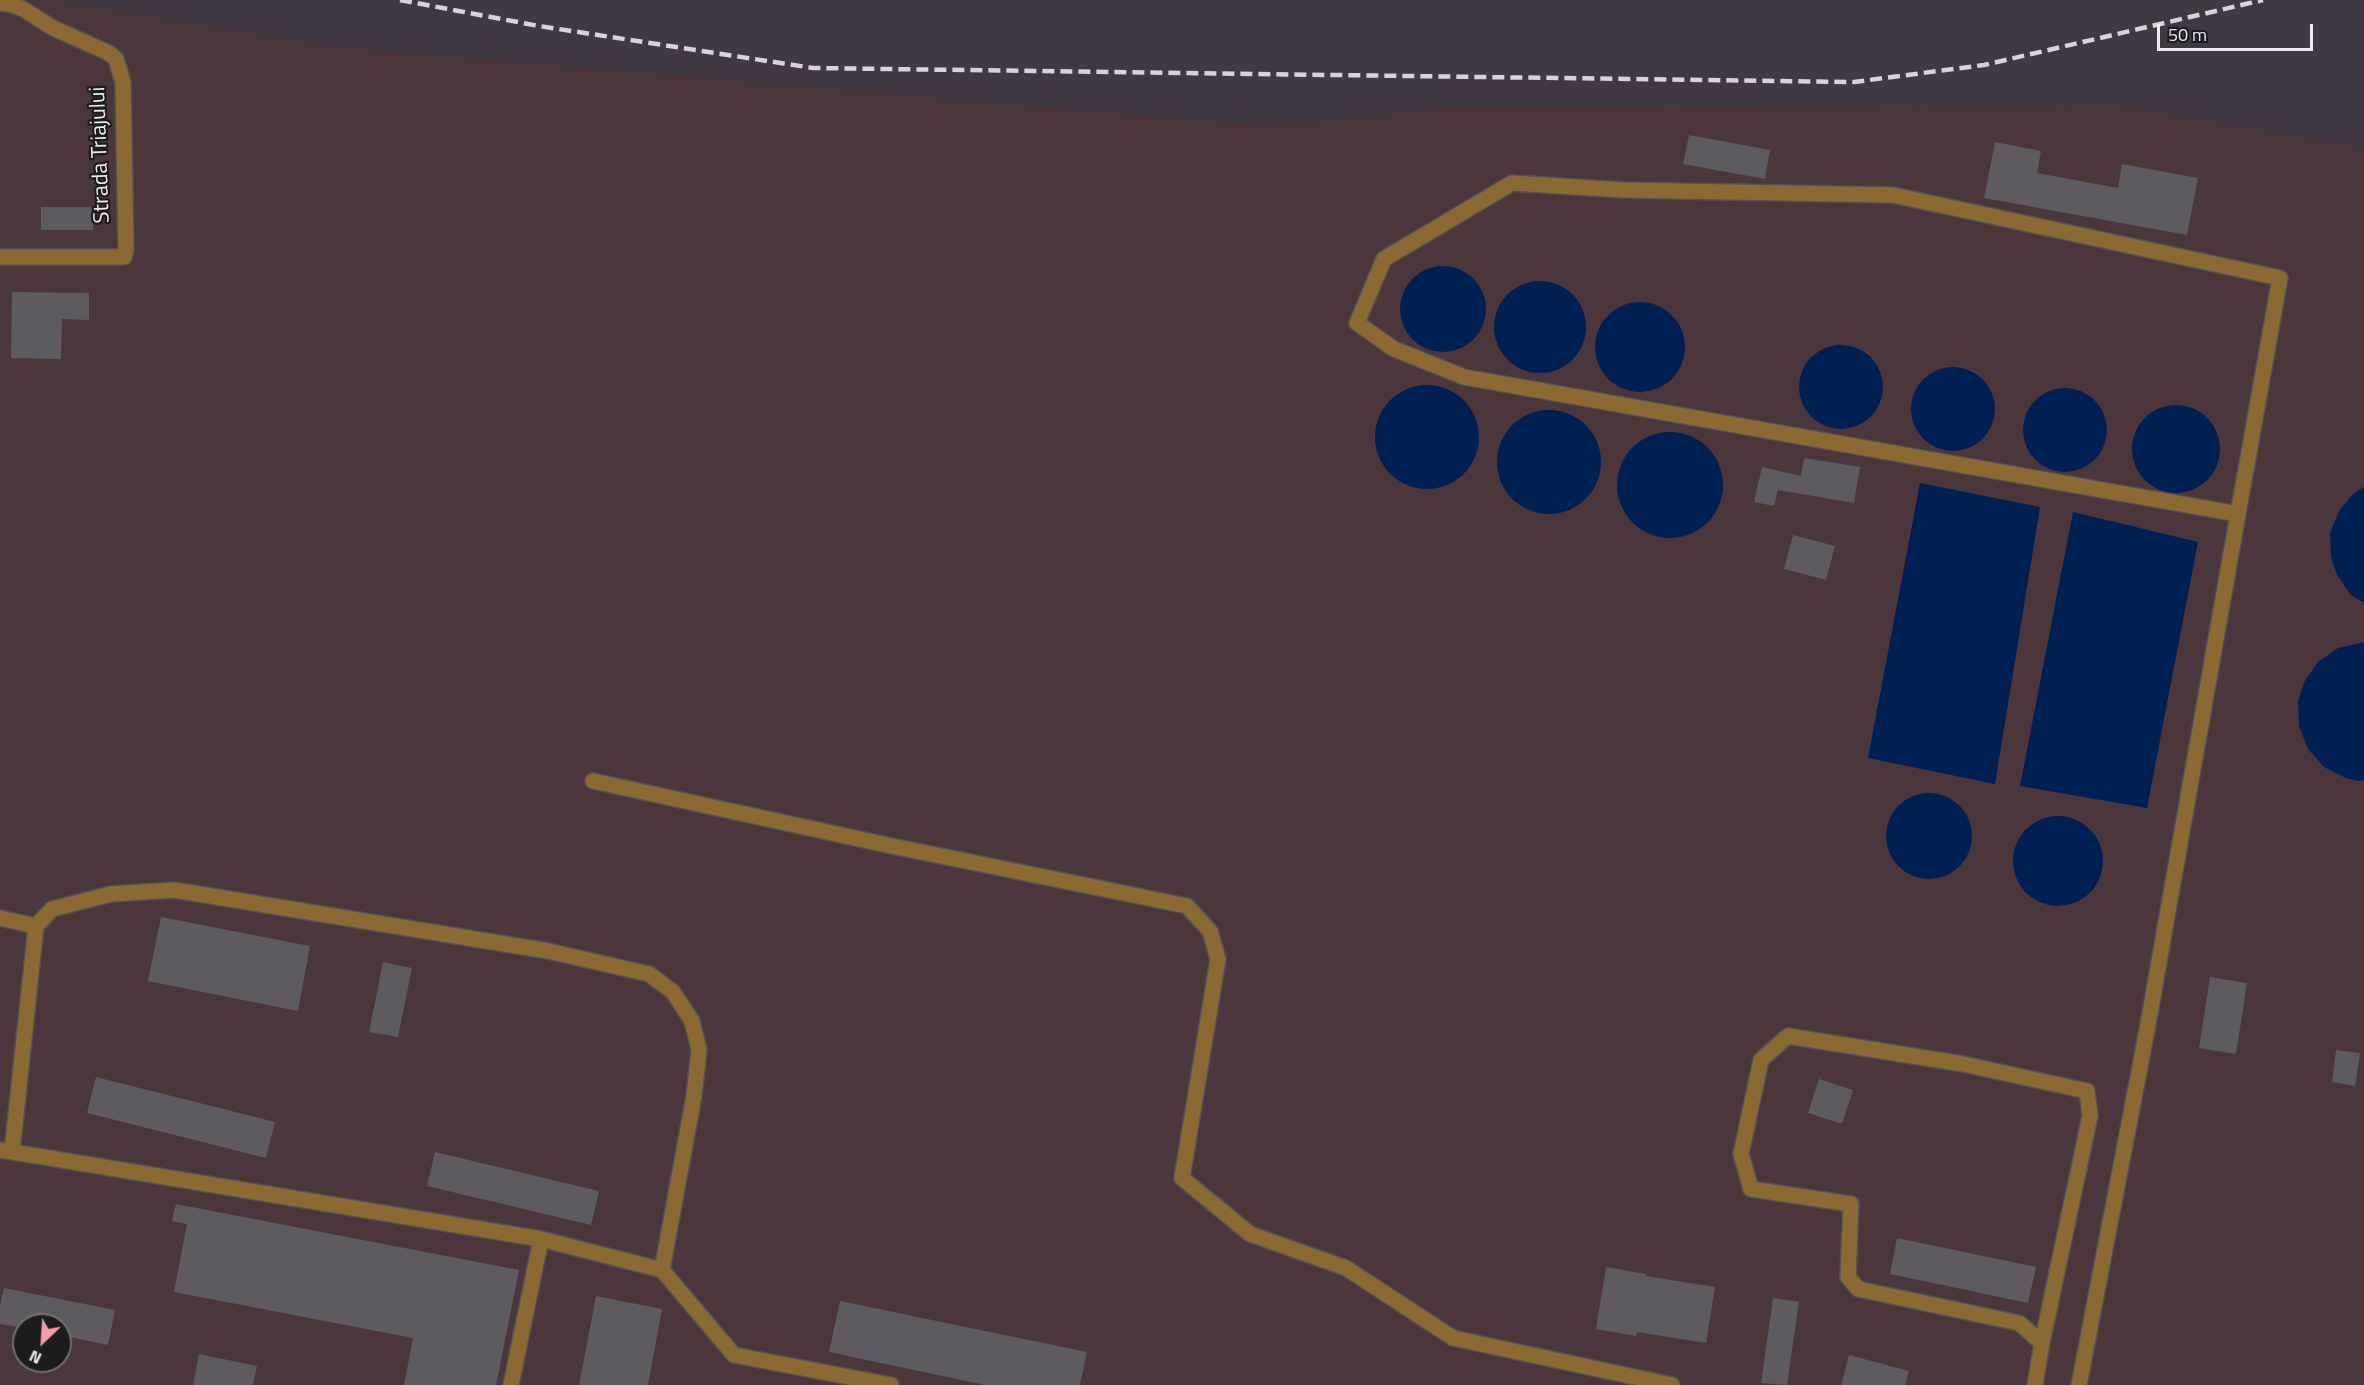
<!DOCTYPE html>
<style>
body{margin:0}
#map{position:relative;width:2364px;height:1385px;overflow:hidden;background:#353437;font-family:"Titillium Web",sans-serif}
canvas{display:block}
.north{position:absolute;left:12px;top:1313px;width:60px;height:60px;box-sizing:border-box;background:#1c1c1d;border:2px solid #6f6f70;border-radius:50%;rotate:205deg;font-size:16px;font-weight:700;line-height:24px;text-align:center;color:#ecebed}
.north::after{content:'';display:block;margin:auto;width:21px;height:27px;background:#f39aac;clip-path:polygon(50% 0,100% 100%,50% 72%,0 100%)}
.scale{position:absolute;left:2157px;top:24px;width:156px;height:27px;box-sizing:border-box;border:3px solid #ecebed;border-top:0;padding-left:8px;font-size:18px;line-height:21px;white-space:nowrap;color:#ecebed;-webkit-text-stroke:4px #1c1c1d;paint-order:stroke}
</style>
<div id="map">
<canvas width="2364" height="1385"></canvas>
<div class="north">N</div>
<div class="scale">50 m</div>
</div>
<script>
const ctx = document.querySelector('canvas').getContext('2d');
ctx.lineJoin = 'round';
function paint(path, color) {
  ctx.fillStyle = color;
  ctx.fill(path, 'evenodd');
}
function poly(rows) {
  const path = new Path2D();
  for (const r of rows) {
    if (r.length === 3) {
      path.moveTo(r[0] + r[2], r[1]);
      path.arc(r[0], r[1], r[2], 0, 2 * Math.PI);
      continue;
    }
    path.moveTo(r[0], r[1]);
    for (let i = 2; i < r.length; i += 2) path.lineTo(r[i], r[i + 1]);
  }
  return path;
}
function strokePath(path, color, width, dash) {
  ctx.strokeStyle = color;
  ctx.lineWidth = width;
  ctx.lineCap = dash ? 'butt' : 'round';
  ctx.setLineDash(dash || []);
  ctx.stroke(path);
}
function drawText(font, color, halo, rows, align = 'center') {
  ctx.font = font + ' "Titillium Web",sans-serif';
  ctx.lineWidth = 4.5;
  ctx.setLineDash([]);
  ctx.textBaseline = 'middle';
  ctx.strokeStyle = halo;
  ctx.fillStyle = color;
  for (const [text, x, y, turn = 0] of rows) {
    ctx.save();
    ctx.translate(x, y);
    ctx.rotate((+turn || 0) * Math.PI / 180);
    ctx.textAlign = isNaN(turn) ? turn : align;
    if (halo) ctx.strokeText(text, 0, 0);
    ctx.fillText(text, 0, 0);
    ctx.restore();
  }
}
paint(poly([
 [0,0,55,0,333,46,1269,126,1443,108,2119,105,2364,147,2364,1385,0,1385],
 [24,1325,60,1325,60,1361,24,1361]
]), '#4a363b');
paint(poly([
 [55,0,2364,0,2364,147,2119,105,1443,108,1269,126,333,46]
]), '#3e3942');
paint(poly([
 [1443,309,43],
 [1540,327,46],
 [1640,347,45],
 [1841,387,42],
 [1953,409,42],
 [1427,437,52],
 [2065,430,42],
 [2176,449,44],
 [1549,462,52],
 [1670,485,53],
 [1920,483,2040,507,1995,784,1868,758],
 [2364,487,2364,603,2351,595,2337,575,2331,557,2330,533,2339,511,2354,493],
 [2073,512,2198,542,2147,808,2020,786],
 [2364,642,2364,780,2358,781,2346,778,2324,767,2308,749,2299,726,2298,702,2304,682,2318,662,2338,648],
 [1929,836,43],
 [2058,861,45]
]), '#001f53');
paint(poly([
 [1689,135,1770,150,1765,179,1683,164],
 [1995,142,2041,151,2037,173,2118,188,2122,164,2198,178,2187,235,1984,198],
 [41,207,93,207,93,230,41,230],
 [12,292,89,293,89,320,62,319,61,359,11,358],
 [1804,458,1860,467,1854,503,1778,490,1774,506,1754,502,1762,467,1801,476],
 [1793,535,1835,546,1826,580,1784,569],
 [161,917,310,946,298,1011,148,981],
 [383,962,412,968,398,1037,369,1032],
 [2210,977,2247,983,2236,1054,2199,1048],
 [2336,1050,2360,1053,2355,1086,2332,1082],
 [96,1077,275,1122,266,1158,87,1113],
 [1819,1079,1853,1090,1842,1124,1808,1113],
 [435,1152,599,1191,591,1225,427,1186],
 [176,1204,519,1270,496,1385,404,1385,413,1338,174,1292,187,1224,172,1221],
 [1897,1238,2036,1267,2028,1303,1890,1274],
 [1606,1267,1646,1274,1646,1276,1715,1287,1706,1343,1637,1332,1636,1336,1596,1329],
 [4,1288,115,1310,108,1345,60,1335,60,1325,24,1325,24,1328,0,1324,0,1306],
 [596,1296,662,1309,648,1385,579,1385],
 [1773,1298,1799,1302,1787,1385,1761,1383],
 [840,1301,1087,1352,1080,1385,985,1385,829,1352],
 [199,1354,257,1366,253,1385,193,1385],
 [1849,1355,1909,1371,1905,1385,1841,1385]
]), '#5d5b5f');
const minor = poly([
 [0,3,13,5,23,9,53,28,109,53,116,59,123,82,126,250,124,257,0,257],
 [593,781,887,845,1187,906,1210,931,1218,959,1182,1178,1250,1234,1346,1268,1453,1338,1672,1385],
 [0,918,36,926,12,1152],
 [36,926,52,909,111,894,174,890,548,951,649,974,673,992,692,1021,699,1050,694,1096,662,1270],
 [0,1150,541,1239,662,1270,734,1355,891,1385],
 [511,1385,541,1239],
 [2035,1385,2042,1343,2019,1323,1858,1289,1848,1277,1851,1204,1751,1189,1741,1154,1761,1060,1788,1036,1963,1064,2087,1091,2090,1116,2042,1343],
 [2079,1385,2147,1030,2238,514,2280,278,1893,195,1623,190,1512,183,1384,259,1357,323,1394,349,1464,377,2238,514]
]);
strokePath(minor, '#525154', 18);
strokePath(minor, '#8a6a32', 15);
strokePath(poly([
 [400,0,539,26,813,68,1854,82,1984,65,2263,0]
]), '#d5d4d6', 4.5, [12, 6]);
drawText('22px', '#ecebed', '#1c1c1d', [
 ["Strada Triajului",101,155,-92]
]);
</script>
